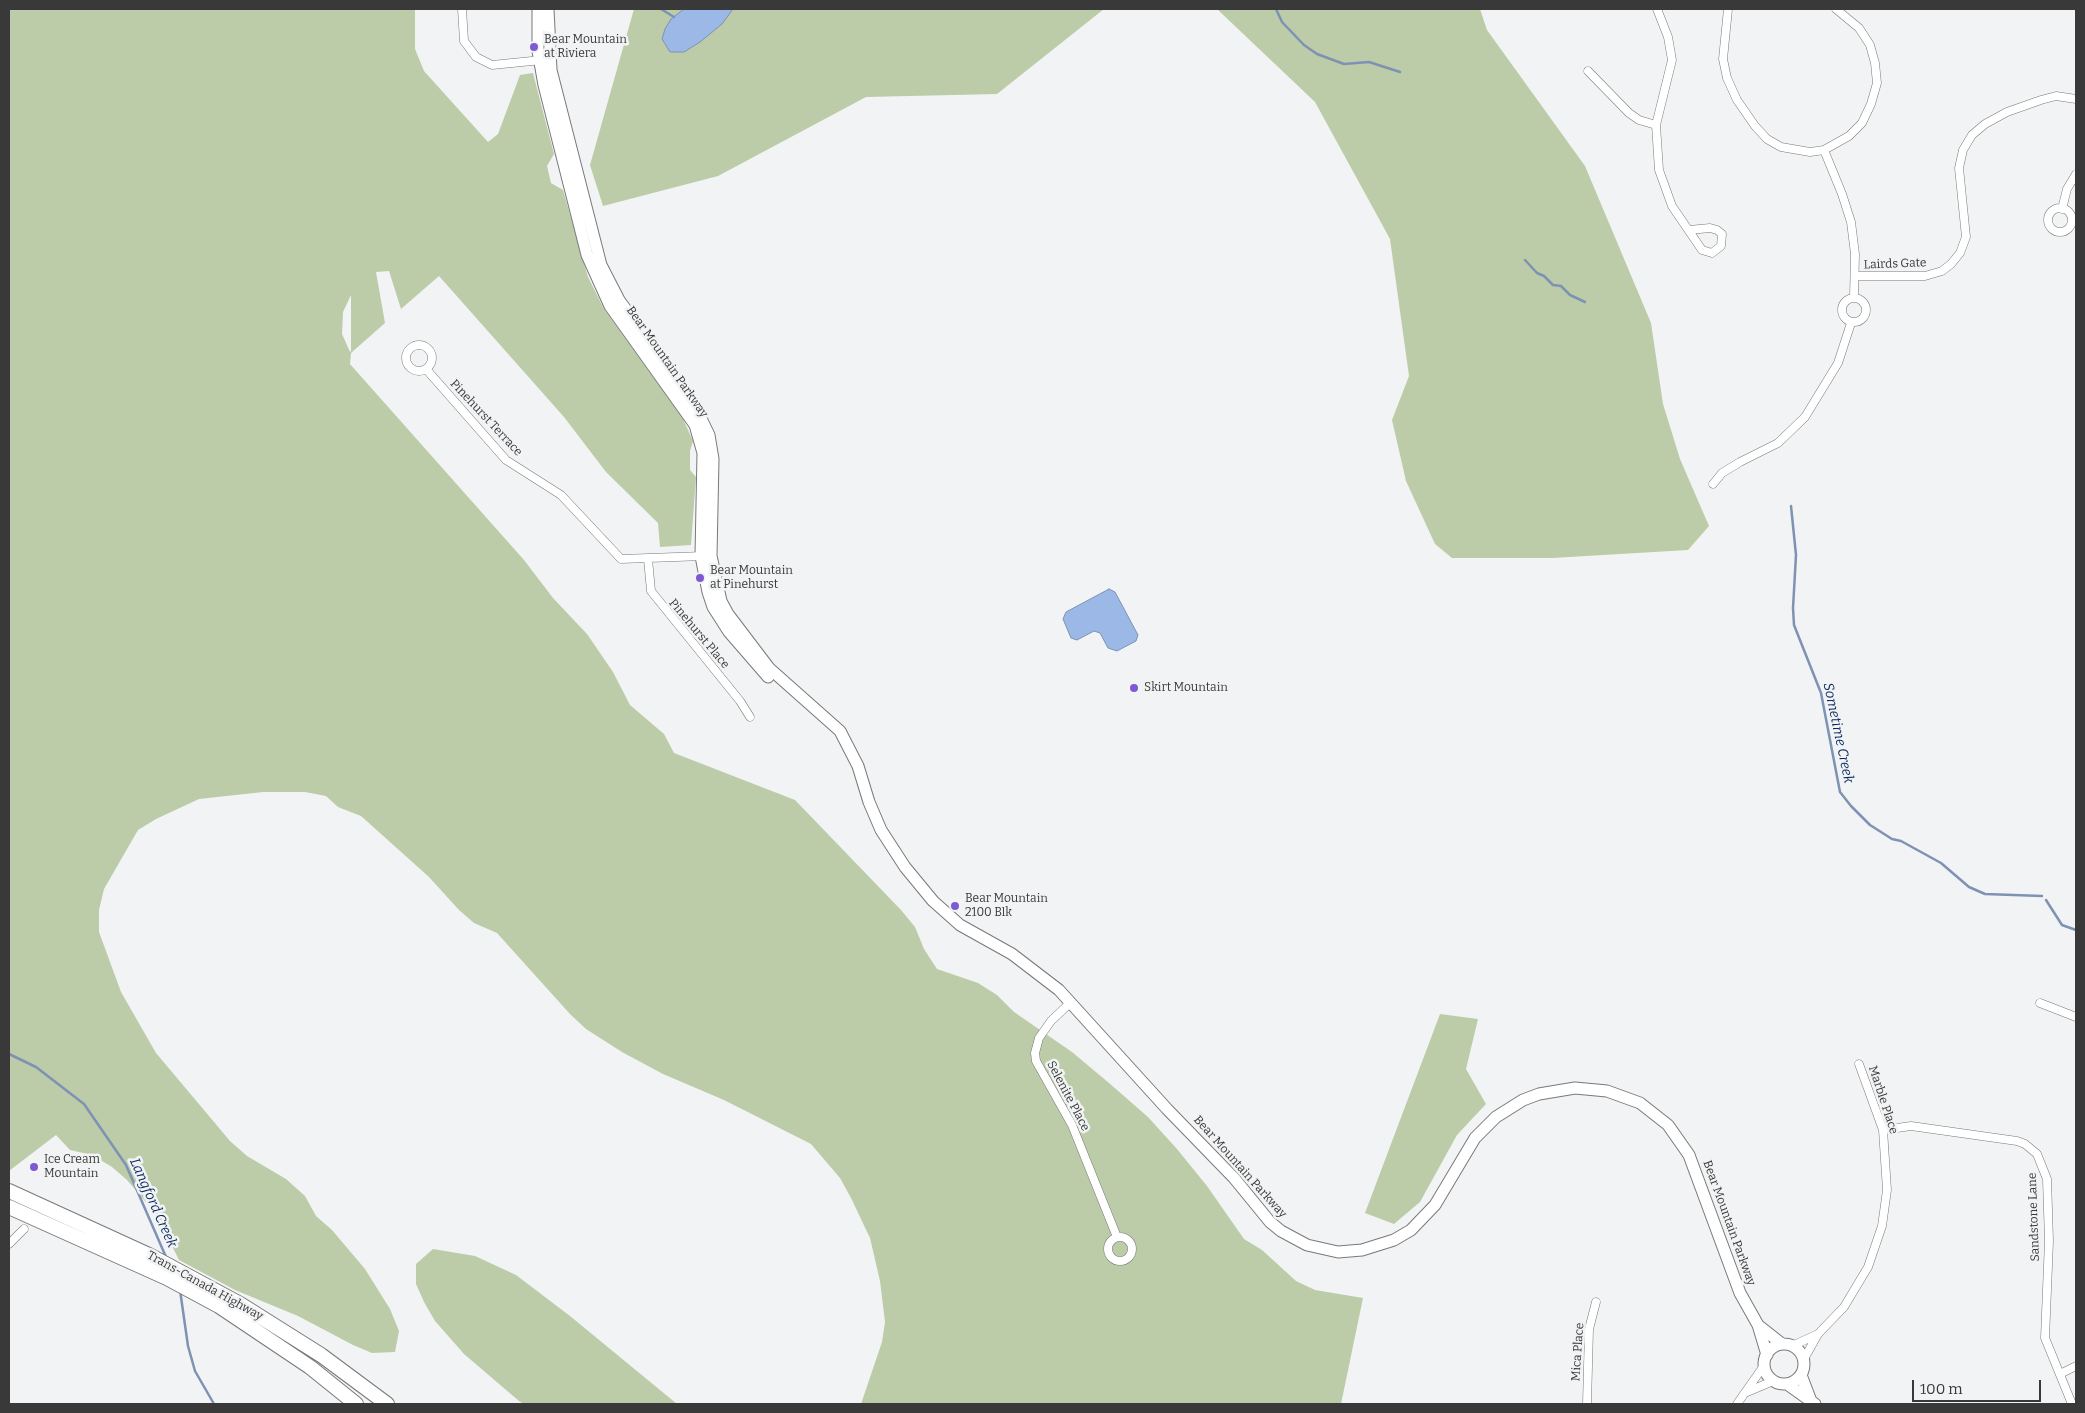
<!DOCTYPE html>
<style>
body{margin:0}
#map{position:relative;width:2085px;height:1413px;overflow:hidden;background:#f2f3f4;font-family:Bitter,serif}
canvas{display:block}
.frame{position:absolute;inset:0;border:10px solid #393939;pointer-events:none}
.scale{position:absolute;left:1912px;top:1380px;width:129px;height:22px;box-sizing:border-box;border:2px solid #393939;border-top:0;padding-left:6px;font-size:15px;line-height:18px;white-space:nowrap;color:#393939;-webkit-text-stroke:4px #f2f3f4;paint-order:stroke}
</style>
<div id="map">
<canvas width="2085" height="1413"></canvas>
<div class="frame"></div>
<div class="scale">100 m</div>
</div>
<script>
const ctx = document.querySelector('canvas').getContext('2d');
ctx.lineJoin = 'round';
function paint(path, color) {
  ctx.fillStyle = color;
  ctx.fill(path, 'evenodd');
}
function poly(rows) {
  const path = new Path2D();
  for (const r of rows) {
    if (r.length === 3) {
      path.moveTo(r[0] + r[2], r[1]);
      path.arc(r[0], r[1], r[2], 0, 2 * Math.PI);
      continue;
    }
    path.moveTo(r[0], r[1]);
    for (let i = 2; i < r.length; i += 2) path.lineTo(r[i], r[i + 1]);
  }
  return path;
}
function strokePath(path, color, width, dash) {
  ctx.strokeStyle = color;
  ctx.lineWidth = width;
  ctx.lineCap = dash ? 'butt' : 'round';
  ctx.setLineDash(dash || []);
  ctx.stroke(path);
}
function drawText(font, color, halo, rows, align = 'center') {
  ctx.font = font + ' Bitter,serif';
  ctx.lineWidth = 5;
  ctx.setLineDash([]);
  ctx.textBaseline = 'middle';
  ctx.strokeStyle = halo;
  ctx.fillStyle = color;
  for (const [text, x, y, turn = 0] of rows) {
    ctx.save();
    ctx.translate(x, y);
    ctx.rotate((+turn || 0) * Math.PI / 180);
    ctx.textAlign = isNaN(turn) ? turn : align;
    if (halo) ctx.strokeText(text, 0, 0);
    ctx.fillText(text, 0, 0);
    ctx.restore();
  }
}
paint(poly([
 [9,9,415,9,415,49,424,71,488,142,498,134,520,75,533,73,554,154,547,166,551,183,563,190,588,277,604,309,683,419,693,441,690,451,690,470,696,477,691,545,660,547,658,523,606,472,564,417,439,276,401,309,389,271,376,272,385,323,351,353,350,364,524,560,553,598,587,634,613,672,630,705,664,734,674,753,795,800,901,910,915,927,924,949,937,969,978,983,997,995,1014,1012,1072,1052,1109,1083,1148,1117,1177,1149,1207,1186,1244,1239,1262,1250,1296,1281,1315,1290,1363,1298,1341,1404,861,1404,882,1342,885,1322,880,1281,870,1238,851,1198,840,1178,811,1144,724,1100,663,1074,622,1052,586,1029,570,1014,497,933,474,923,459,910,429,877,361,816,338,807,326,796,305,792,263,792,199,799,156,819,138,830,104,889,99,910,99,932,121,992,156,1053,230,1141,247,1156,286,1179,305,1196,316,1216,332,1230,365,1269,390,1309,399,1331,395,1352,372,1353,353,1345,298,1316,235,1290,179,1260,156,1214,127,1180,112,1167,92,1155,70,1150,56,1135,9,1171],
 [351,295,351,351,350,352,342,334,343,312],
 [634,9,1104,9,997,94,866,97,718,176,603,206,590,165],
 [1217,9,1480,9,1487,30,1585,166,1651,323,1663,404,1680,459,1709,526,1688,550,1552,558,1452,558,1435,544,1406,481,1392,420,1409,376,1390,239,1315,102],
 [1440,1014,1478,1019,1466,1069,1486,1104,1457,1135,1420,1202,1394,1224,1365,1213],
 [433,1249,475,1256,516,1275,570,1316,677,1404,524,1404,519,1401,464,1354,435,1321,424,1302,416,1284,416,1264]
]), '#bccca8');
const water = poly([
 [684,9,733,9,722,24,700,42,684,52,670,52,662,39,665,29,671,19,684,9],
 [1109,589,1115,592,1138,635,1136,641,1117,651,1108,648,1100,633,1094,631,1077,640,1071,638,1063,619,1066,612,1109,589]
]);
paint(water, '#9cb8e7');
strokePath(water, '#7e92b3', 1);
strokePath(poly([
 [661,9,674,17],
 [1276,9,1282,22,1304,45,1317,54,1344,64,1369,62,1400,72],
 [1525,260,1537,273,1544,276,1553,285,1561,286,1570,295,1585,302],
 [1791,506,1796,555,1793,608,1794,625,1821,693,1840,792,1851,806,1870,825,1892,839,1901,841,1941,863,1969,887,1985,894,2042,896],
 [2046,900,2062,925,2076,930],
 [9,1054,36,1067,84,1104,126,1165,166,1257],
 [180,1290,188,1346,195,1371,214,1404]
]), '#7e92b3', 2.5);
const street = poly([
 [462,9,464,41,476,57,492,65,542,60],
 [1657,9,1668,37,1672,60,1656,125,1659,170,1672,206,1702,250,1712,253,1721,246,1722,234,1717,230,1710,228,1689,230],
 [1728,9,1723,59,1727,78,1737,100,1755,126,1767,139,1781,147,1810,152,1824,150,1849,136,1862,123,1871,104,1877,83,1875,63,1870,45,1859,28,1836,9],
 [1588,71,1629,113,1639,120,1656,125],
 [1824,150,1842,194,1851,222,1855,254,1854,297],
 [2060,220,12],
 [2062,209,2067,189,2076,174],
 [1856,276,1925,276,1942,271,1951,264,1960,253,1966,237,1959,168,1963,150,1972,135,1985,124,2007,112,2041,100,2056,96,2076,99],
 [1854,310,12],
 [419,358,13],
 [426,369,506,460,561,495,621,559,704,556],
 [1713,484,1722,473,1740,462,1778,443,1805,417,1838,363,1851,323],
 [648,559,651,591,740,701,750,717],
 [1071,1002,1051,1021,1039,1038,1035,1053,1036,1061,1072,1125,1117,1237],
 [2040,1003,2076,1017],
 [1883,1130,1911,1126,2017,1141,2025,1144,2037,1154,2047,1179,2049,1241,2045,1338,2072,1404],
 [1120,1249,12],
 [9,1244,24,1229],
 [1792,1346,1818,1334,1844,1307,1868,1267,1882,1226,1887,1190,1883,1130,1859,1064],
 [1804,1359,1818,1334],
 [2060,1374,2076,1366],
 [1747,1392,1773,1381],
 [1587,1404,1589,1329,1596,1302],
 [1737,1404,1763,1367]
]);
const secondary = poly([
 [538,9,538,51,544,85,587,255,610,306,695,425,703,453,701,556,708,592,713,607,729,632,768,677],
 [548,9,551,70,601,265,619,300,695,406,709,435,713,459,711,556,721,601,728,614,769,668,840,731,858,766,869,802,881,830,905,867,933,901,960,925,1012,954,1059,990,1167,1109,1234,1178,1270,1222,1281,1231,1307,1245,1338,1252,1362,1250,1394,1240,1411,1230,1435,1205,1475,1138,1496,1117,1523,1100,1539,1094,1575,1088,1607,1091,1640,1103,1668,1125,1689,1155,1740,1293,1758,1325,1767,1355],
 [1758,1325,1782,1344],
 [1784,1364,20],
 [1801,1375,1811,1401],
 [1787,1384,1815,1404]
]);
const highway = poly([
 [9,1191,149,1255,240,1304,321,1355,387,1404],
 [9,1207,167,1278,219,1306,310,1367,356,1404]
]);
strokePath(street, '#787979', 9);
strokePath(secondary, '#787979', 13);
strokePath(highway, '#787979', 16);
strokePath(street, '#fff', 8);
strokePath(secondary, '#fff', 11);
strokePath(highway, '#fff', 14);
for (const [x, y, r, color] of [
 [534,47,5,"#7e59d3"],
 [700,578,5,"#7e59d3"],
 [1134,688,5,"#7e59d3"],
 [955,906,5,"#7e59d3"],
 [34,1167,5,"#7e59d3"]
]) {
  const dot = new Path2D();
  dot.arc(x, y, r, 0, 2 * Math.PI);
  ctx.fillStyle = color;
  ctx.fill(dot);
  strokePath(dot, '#f2f3f4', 2);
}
drawText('12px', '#393939', '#f2f3f4', [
 ["Bear Mountain",544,40],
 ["at Riviera",544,54],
 ["Bear Mountain",710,571],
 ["at Pinehurst",710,585],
 ["Skirt Mountain",1144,688],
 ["Bear Mountain",965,899],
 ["2100 Blk",965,913],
 ["Ice Cream",44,1160],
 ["Mountain",44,1174]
], 'left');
drawText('12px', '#393939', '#f2f3f4', [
 ["Lairds Gate",1895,264,-2],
 ["Bear Mountain Parkway",667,362,55],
 ["Pinehurst Terrace",486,418,47],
 ["Pinehurst Place",699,634,50],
 ["Selenite Place",1068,1096,62],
 ["Marble Place",1883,1100,72],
 ["Bear Mountain Parkway",1240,1167,48],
 ["Sandstone Lane",2034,1217,-92],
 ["Bear Mountain Parkway",1729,1223,70],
 ["Trans-Canada Highway",205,1286,29],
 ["Mica Place",1578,1352,-86]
]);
drawText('italic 14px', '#07275d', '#f2f3f4', [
 ["Sometime Creek",1838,733,78],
 ["Langford Creek",153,1203,66]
]);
</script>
